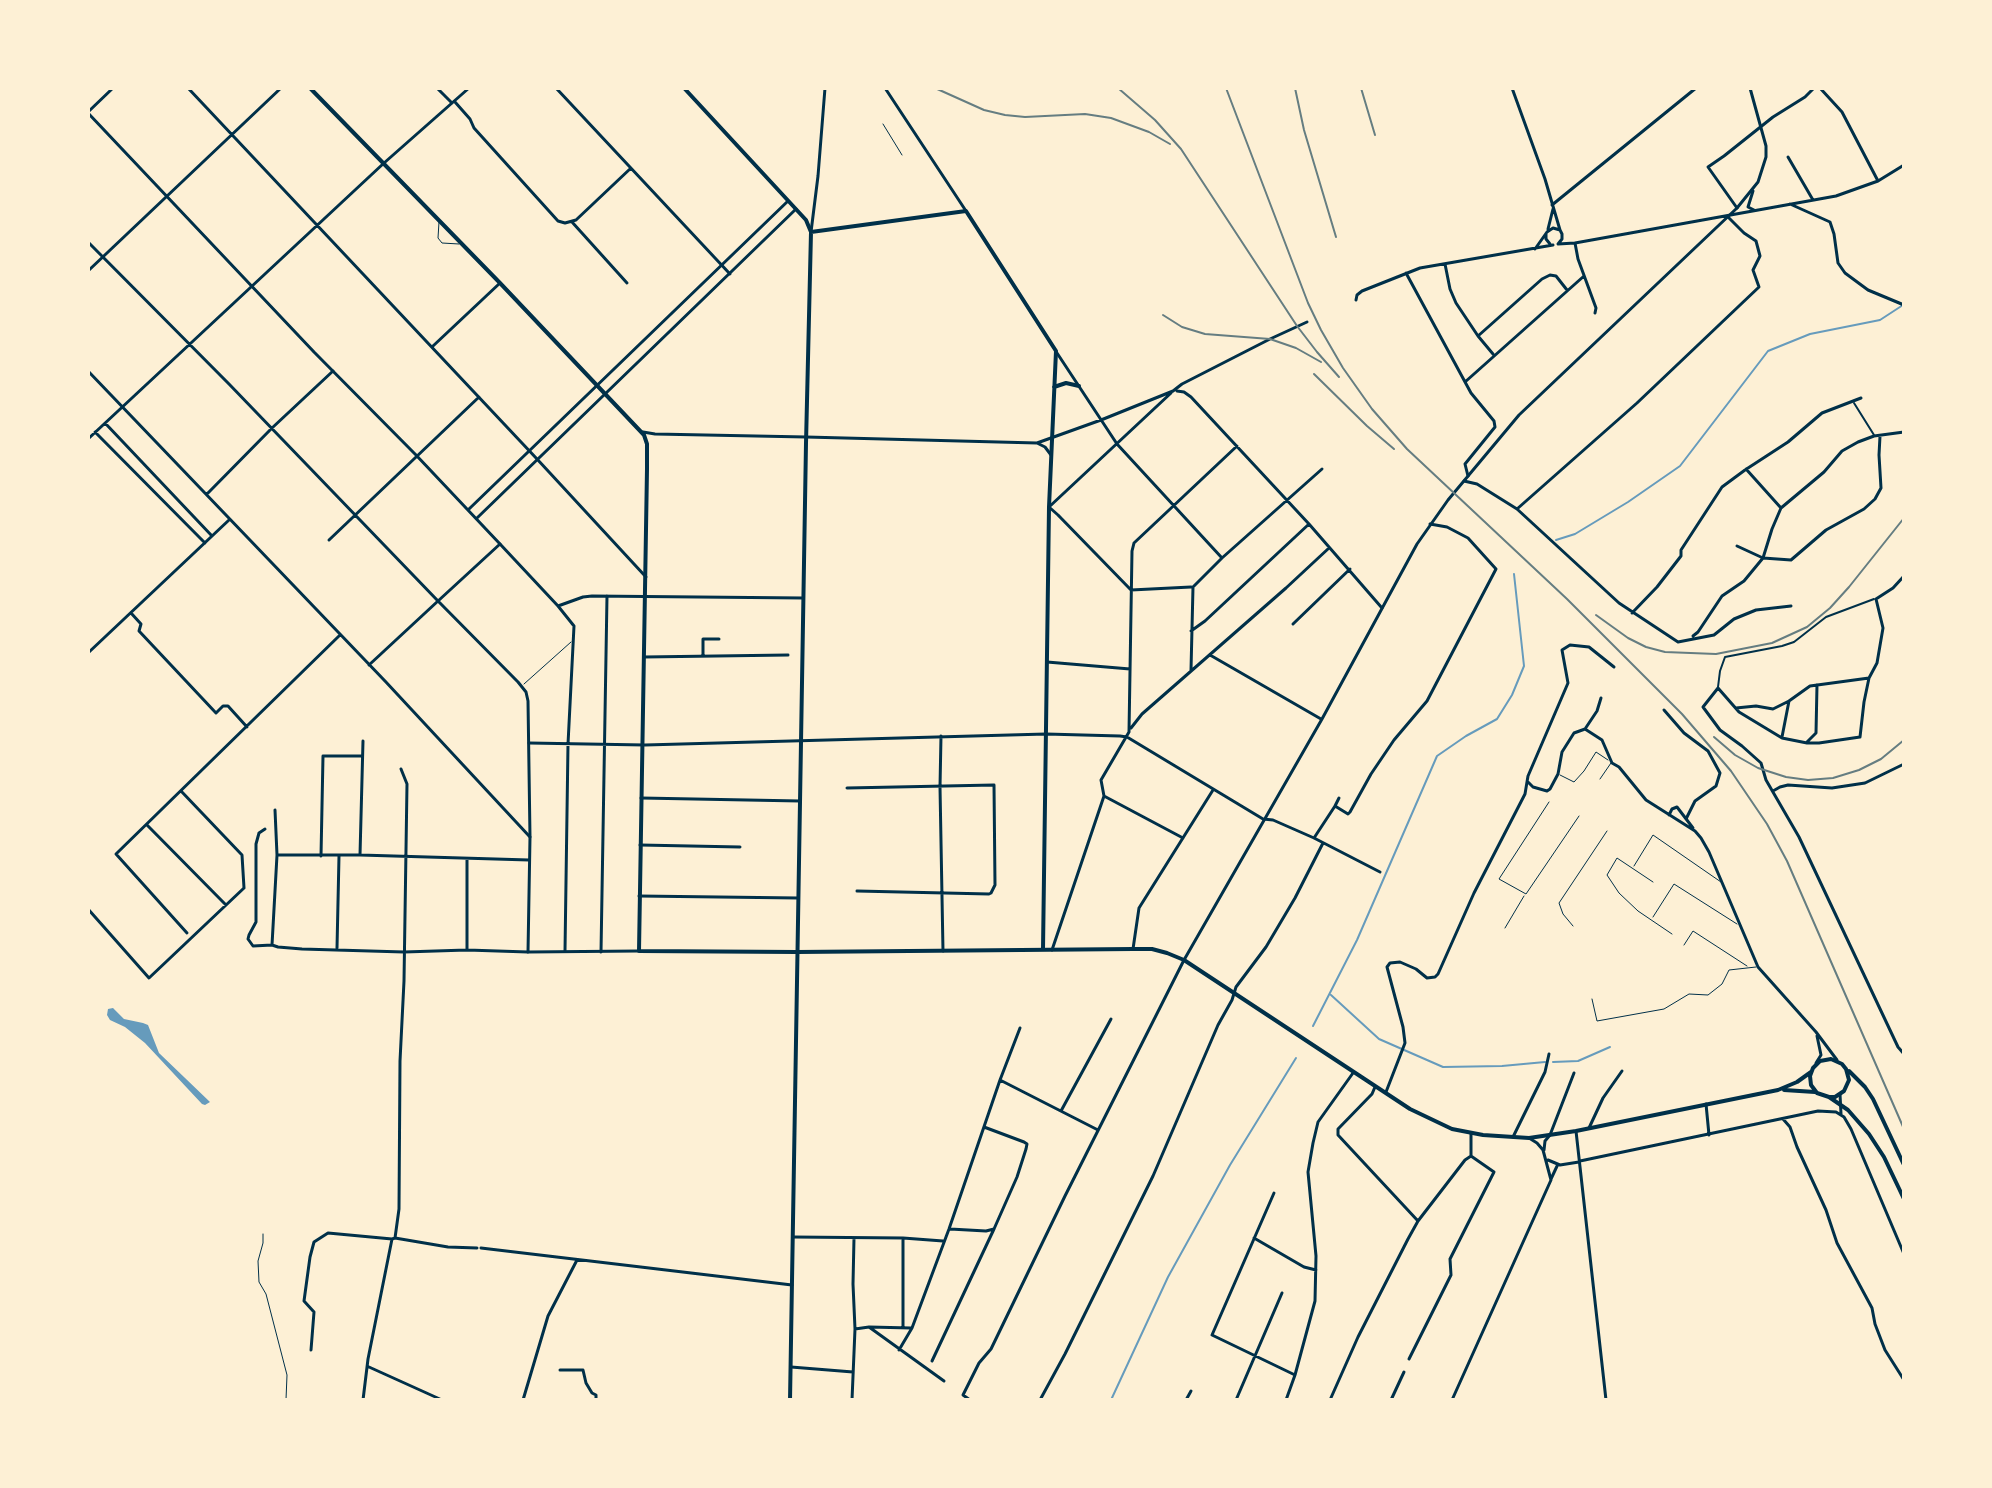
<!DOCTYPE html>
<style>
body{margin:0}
#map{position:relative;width:1992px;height:1488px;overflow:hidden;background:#fdf0d5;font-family:Literata,serif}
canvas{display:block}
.frame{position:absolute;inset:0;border:90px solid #fdf0d5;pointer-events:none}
</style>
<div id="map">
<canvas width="1992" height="1488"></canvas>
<div class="frame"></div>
</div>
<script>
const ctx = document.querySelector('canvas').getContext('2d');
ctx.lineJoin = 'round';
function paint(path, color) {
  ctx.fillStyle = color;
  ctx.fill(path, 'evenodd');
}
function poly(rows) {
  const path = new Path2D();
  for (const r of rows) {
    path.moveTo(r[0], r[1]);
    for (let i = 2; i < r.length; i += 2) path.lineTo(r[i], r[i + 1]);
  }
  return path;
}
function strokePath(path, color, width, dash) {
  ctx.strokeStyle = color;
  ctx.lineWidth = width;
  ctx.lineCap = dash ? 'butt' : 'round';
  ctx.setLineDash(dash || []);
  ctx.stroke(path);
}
paint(poly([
 [113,1008,124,1019,143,1023,148,1025,159,1053,210,1102,205,1105,202,1104,145,1043,125,1027,110,1020,107,1015,108,1009]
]), '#669bbc');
strokePath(poly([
 [1556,540,1575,534,1628,502,1680,466,1768,351,1810,334,1880,320,1903,305],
 [1331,995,1379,1039,1443,1067,1502,1066,1545,1062],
 [1313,1026,1357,940,1437,756,1466,736,1497,719,1512,695,1524,666,1514,574],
 [1553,1062,1578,1061,1610,1047],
 [1111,1400,1168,1277,1230,1165,1296,1058]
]), '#669bbc', 2);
strokePath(poly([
 [883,124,902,155],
 [439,222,438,238,442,243,459,244],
 [524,684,571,642],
 [1560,775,1574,782,1584,771,1596,752,1608,760],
 [1600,779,1611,763],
 [1549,802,1499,879,1526,894,1579,816],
 [1634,866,1653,835,1721,882],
 [1653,882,1617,858,1607,875,1619,893,1638,911,1672,934],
 [1653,917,1674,884,1737,924],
 [1573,926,1563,914,1559,903,1607,831],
 [1505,928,1524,896],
 [1684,945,1693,931,1747,966],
 [1592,999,1597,1021,1664,1009,1689,994,1708,995,1722,984,1729,970,1756,967],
 [263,1234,263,1243,258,1261,259,1282,266,1294,287,1375,286,1400]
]), '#003049', 1);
strokePath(poly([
 [1854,403,1874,435],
 [1718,687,1720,671,1725,657,1782,646,1794,642,1826,617,1874,599]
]), '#003049', 2);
strokePath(poly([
 [188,88,537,459,646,577],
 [437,88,452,103],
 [556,88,730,274],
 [1512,88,1545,179,1560,230],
 [1820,88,1842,112,1878,181],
 [455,102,470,119,474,128,558,221,565,223,576,220,631,168],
 [88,112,113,88],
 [1788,157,1813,200],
 [1753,191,1748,207,1754,210],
 [1790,204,1830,222,1834,234,1838,263,1845,273,1868,290,1904,305],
 [1552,205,1696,88],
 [1737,208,1708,167,1724,156,1773,117,1805,97,1814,88],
 [572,222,627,283],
 [1548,229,1553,209],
 [811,232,818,176,825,88],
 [1546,234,1546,239,1550,244],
 [88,242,229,384,438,601,369,665],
 [1575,243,1578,259,1596,308,1595,313],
 [1558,244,1575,243,1836,196,1878,181,1904,165],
 [1535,249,1547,232,1553,228,1560,230,1562,234,1562,239,1558,244],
 [1445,264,1450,289,1456,303,1478,336,1493,354],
 [88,271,281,88],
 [1406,273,1471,393,1494,421,1495,427,1465,464,1468,476],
 [1356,300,1357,295,1362,291,1420,268,1553,245],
 [1478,336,1542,279,1550,275,1556,276,1567,290],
 [433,346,500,283],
 [1057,353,1117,444,1222,558],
 [88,371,385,681,530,837],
 [1465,382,1584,276],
 [1177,391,1184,392,1191,397,1309,524,1382,608],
 [105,423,212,536],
 [95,432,205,543],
 [806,437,1037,443,1101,420,1173,391,1182,384,1270,339,1307,322],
 [88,439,384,163,469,88],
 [1037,443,1045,447,1051,455],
 [1746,469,1781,508],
 [1464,481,1477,484,1517,509,1619,603,1678,642,1714,635,1734,619,1756,610,1791,606],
 [207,494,272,428,333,371],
 [1517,509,1637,403,1759,287,1753,270,1760,256,1756,241,1744,233,1728,217],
 [329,540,479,397],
 [500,544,558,606,574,626,568,744,565,951],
 [1737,546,1763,558,1791,560,1826,530,1864,509,1875,499,1881,488,1879,455,1880,436],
 [1904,576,1893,588,1876,599,1883,628,1877,663,1869,678,1864,702,1860,737,1819,743,1807,743,1782,738,1739,712,1718,688,1703,707,1720,730,1742,746,1761,763,1766,780,1799,837,1898,1047,1904,1054],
 [1193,587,1222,558,1322,469],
 [1131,590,1058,515,1049,507,1171,393],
 [1131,590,1191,587],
 [558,606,583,597,592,596,803,598],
 [131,613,141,624,139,631,216,713,223,706,228,706,247,727],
 [1632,613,1657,587,1681,556,1681,550,1722,487,1745,470,1788,442,1822,413,1861,398],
 [1293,624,1350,569],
 [1191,631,1205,621,1309,524],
 [1693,636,1698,632,1722,596,1744,581,1763,558,1772,529,1781,508,1824,472,1842,451,1858,442,1874,436,1904,432],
 [88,653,229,520],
 [1210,655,1321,719],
 [703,656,703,639,719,639],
 [644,657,788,655],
 [1047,662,1130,669],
 [1191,670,1193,587],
 [1736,708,1756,706,1773,709,1789,701,1810,686,1869,678],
 [1664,710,1684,733,1708,751,1720,773,1716,786,1695,801,1686,819],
 [1131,728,1142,714,1286,588,1329,548],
 [1585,729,1597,711,1601,698],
 [941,736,940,787,943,951],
 [1782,737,1789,701],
 [1807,742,1816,733,1817,685],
 [529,743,645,745,1046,734,1120,736,1127,737,1263,819,1273,820,1314,838,1380,872],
 [1528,782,1533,787,1547,791,1550,789,1558,774,1562,752,1574,733,1585,729,1602,740,1612,763,1619,767,1646,800,1695,831,1701,838,1709,852,1758,967,1816,1032,1837,1060],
 [847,788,994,785,995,885,991,893,989,894,857,891],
 [1773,791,1780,787,1788,785,1832,788,1865,783,1904,764],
 [641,798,800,801],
 [1335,806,1339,798],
 [1669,815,1672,809,1677,807,1693,828],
 [147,825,226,905],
 [265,829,259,833,256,844,256,922,249,935,248,939,253,946,272,945,278,947,302,949,404,952,467,950,528,952],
 [1183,838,1104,796,1101,780,1129,732,1132,551,1134,543,1237,446],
 [1314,838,1335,806,1348,814,1350,812,1371,774,1394,740,1427,701,1496,569,1468,538,1447,527,1430,524],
 [640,845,740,847],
 [277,855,360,855,529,860],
 [360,855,363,741],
 [321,856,323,756,362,756],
 [467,859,467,950],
 [639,896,798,898],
 [88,909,149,978,244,888,242,855,181,791],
 [187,933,116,854,340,635],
 [272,945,277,855,275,810],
 [337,948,339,856],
 [1133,949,1139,908,1213,790],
 [1052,950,1104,796],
 [601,952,607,596],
 [1816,1063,1821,1055,1817,1036],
 [1000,1080,1098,1130],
 [1375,1087,1372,1094,1338,1129,1338,1135,1418,1221],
 [1386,1092,1405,1043,1403,1027,1387,967,1390,963,1400,962,1416,969,1427,978,1435,977,1438,974,1474,893,1525,794,1528,776,1568,683,1562,650,1570,645,1589,647,1614,667],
 [1840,1094,1841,1114],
 [1706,1104,1709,1135],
 [1061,1111,1111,1019],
 [1783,1119,1790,1127,1797,1147,1826,1210,1837,1243,1872,1308,1875,1324,1885,1350,1904,1380],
 [1589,1128,1603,1098,1622,1071],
 [1550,1135,1574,1073],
 [1513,1137,1545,1072,1549,1054],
 [1580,1161,1818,1111,1836,1112,1844,1117,1851,1129,1904,1254],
 [1274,1193,1212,1335,1295,1375],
 [950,1229,986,1231,994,1229],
 [793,1237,903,1238,943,1241],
 [395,1238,448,1247,477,1248],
 [1254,1238,1304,1267,1316,1270],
 [481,1248,792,1285],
 [869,1327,944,1381],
 [903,1328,903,1240],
 [855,1329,869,1327,911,1328],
 [311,1350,314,1312,304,1301,310,1257,314,1242,328,1233,392,1239],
 [899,1350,912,1328,949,1229,1000,1080,1020,1028],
 [1409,1359,1451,1275,1450,1259,1494,1172,1471,1156],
 [932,1361,994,1229,1017,1177,1026,1149,1027,1144,1024,1142,984,1127],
 [369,1367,442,1400],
 [791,1367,853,1372],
 [560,1370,583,1370,586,1383,592,1393,596,1395,596,1400],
 [363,1400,368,1359,392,1239,395,1238,399,1209,400,1061,404,981,407,784,401,769],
 [523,1400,548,1316,577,1260],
 [852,1400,855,1329,853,1284,854,1238],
 [970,1400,963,1395,979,1363,991,1349,1065,1196,1184,960],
 [1040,1400,1065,1354,1153,1176,1218,1025,1232,1000,1236,987,1266,947,1295,898,1323,843],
 [1186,1400,1191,1391],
 [1236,1400,1282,1293],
 [1286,1400,1295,1375,1315,1301,1316,1256,1308,1172,1313,1143,1318,1122,1353,1073],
 [1330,1400,1358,1337,1408,1239,1418,1221,1465,1160,1471,1156,1471,1133],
 [1391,1400,1404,1372]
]), '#003049', 3);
strokePath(poly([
 [885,88,966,211],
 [88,113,314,352,416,455,500,544,438,601,518,682,526,692,528,701,530,837,528,952,638,951],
 [643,432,655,434,806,437],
 [469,509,788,201],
 [477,518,796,209],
 [1184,960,1322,719,1417,544,1448,500,1519,415,1737,208,1758,182,1766,157,1766,146,1750,88],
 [1576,1131,1606,1400],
 [1544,1150,1545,1141,1550,1135],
 [1548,1160,1560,1165,1579,1162],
 [1551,1179,1558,1164],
 [1452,1400,1551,1180,1543,1150,1537,1143,1529,1138]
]), '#003049', 3);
strokePath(poly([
 [310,88,500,283,644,435,647,444,647,469,639,951,797,952]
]), '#003049', 4);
strokePath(poly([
 [684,88,806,220,811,232,806,443,790,1400],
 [811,232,966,211,1056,351,1049,507,1043,949],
 [1054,387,1066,383,1079,386],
 [797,952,1133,949,1152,949,1167,953,1184,960,1410,1109,1452,1129,1483,1135,1529,1138,1576,1131,1778,1090,1797,1082,1811,1072],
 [1849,1071,1865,1087,1873,1099,1904,1165],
 [1784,1090,1815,1092],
 [1829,1097,1835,1097,1844,1091,1849,1080,1846,1069,1842,1064,1831,1059,1820,1061,1813,1068,1810,1076,1811,1085,1817,1093,1829,1097,1848,1110,1869,1134,1884,1157,1904,1199]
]), '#003049', 4);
strokePath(poly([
 [935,88,984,110,1005,115,1025,117,1085,114,1111,118,1149,132,1170,144],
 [1118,88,1155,120,1181,149,1297,326,1317,352,1339,377],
 [1226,88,1308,303,1321,330,1343,368,1372,409,1407,449,1567,599,1682,714,1731,771,1767,824,1787,861,1904,1129],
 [1295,88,1304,130,1336,237],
 [1361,88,1375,135],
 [1163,315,1182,327,1205,334,1270,339,1296,348,1321,362],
 [1314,374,1367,426,1394,449],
 [1596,615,1628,638,1646,647,1665,652,1716,654,1772,643,1807,627,1830,608,1849,587,1904,518],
 [1714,737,1735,755,1758,768,1786,777,1808,780,1833,778,1859,770,1881,759,1904,740]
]), '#657d81', 2);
</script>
